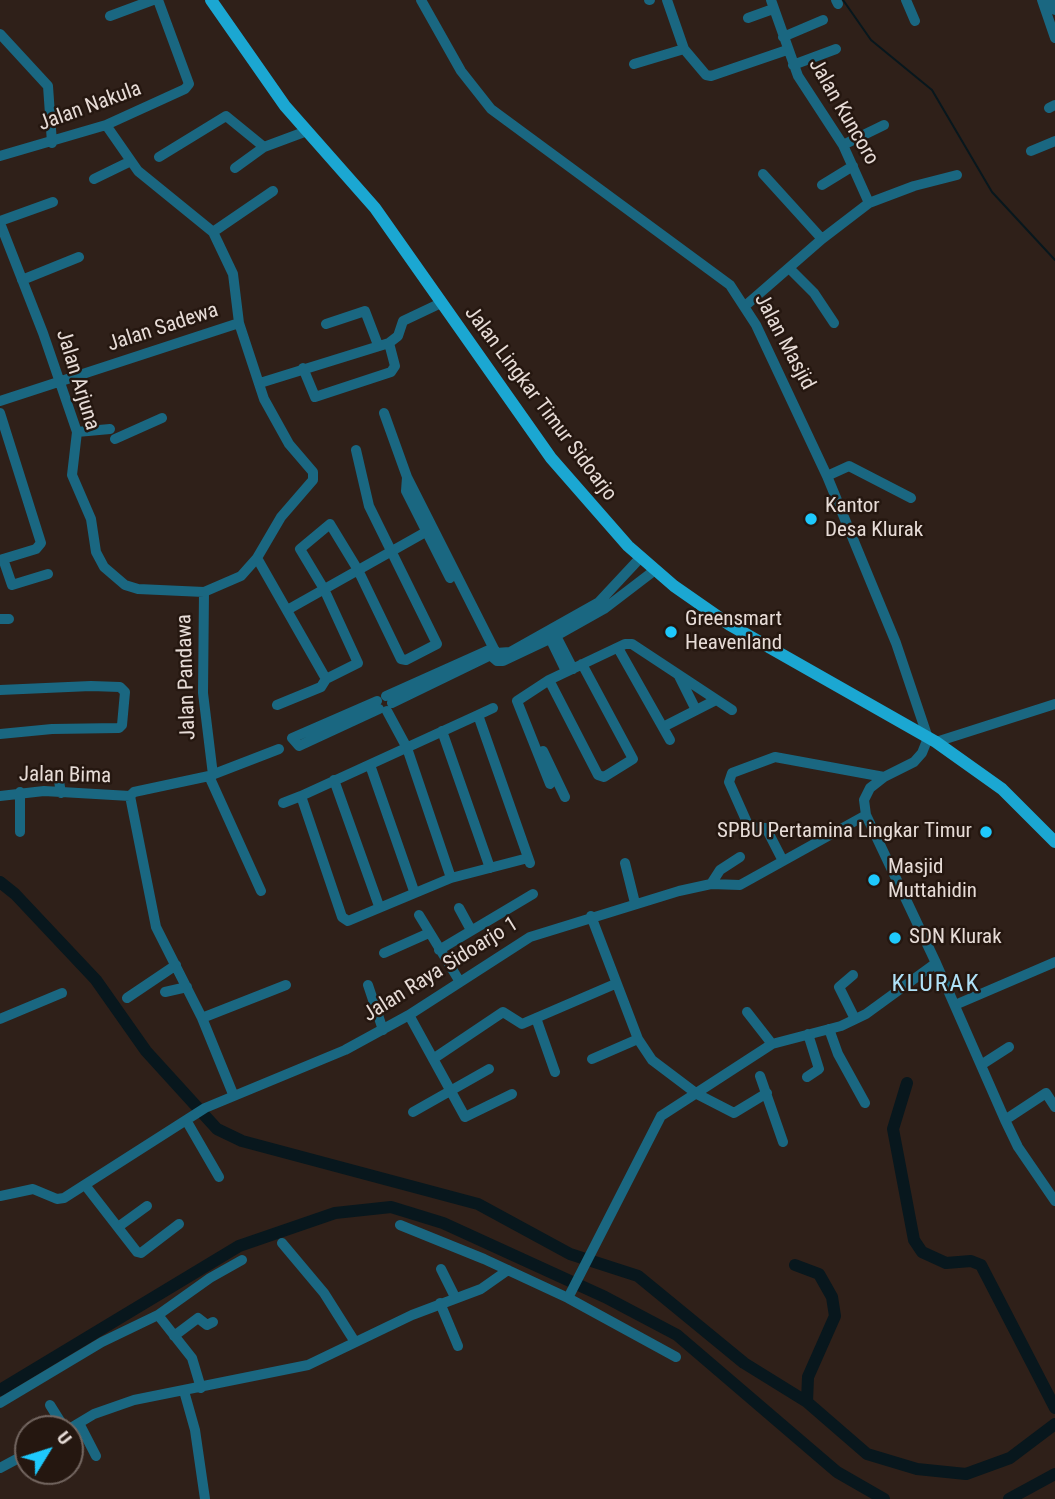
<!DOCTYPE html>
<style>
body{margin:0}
#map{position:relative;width:1055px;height:1499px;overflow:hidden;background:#2f2019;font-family:"Roboto Condensed",sans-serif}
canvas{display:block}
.north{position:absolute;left:14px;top:1415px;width:70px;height:70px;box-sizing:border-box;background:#251710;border:2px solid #736660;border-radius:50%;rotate:52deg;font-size:19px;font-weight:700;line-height:28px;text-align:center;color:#e7dcd7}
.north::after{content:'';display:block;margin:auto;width:24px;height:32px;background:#1ec9fd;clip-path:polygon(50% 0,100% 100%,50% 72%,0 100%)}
</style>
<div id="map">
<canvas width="1055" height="1499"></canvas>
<div class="north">U</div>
</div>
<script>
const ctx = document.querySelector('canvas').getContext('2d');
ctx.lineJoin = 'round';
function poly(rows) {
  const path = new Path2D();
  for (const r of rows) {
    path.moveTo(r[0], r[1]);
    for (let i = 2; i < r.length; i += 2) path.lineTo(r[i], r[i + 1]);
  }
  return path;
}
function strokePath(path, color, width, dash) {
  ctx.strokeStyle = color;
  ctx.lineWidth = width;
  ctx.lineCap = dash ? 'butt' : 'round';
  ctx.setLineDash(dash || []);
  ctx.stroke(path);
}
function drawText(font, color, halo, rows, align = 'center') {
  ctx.font = font + ' "Roboto Condensed",sans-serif';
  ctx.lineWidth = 5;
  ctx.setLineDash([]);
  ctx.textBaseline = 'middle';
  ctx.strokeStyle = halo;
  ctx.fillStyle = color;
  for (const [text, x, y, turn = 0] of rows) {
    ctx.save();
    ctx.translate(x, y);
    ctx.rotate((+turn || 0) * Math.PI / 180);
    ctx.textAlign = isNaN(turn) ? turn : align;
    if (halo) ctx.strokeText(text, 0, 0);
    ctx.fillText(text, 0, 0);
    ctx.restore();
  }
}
strokePath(poly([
 [843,0,871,40,932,90,992,192,1055,260]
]), '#08171d', 2);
strokePath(poly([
 [0,882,15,894,96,980,146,1051,217,1129,242,1141,478,1204,570,1254,638,1276,744,1363,807,1402,867,1454,917,1469,966,1474,1010,1458,1055,1424],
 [907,1083,893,1129,914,1240,922,1252,946,1263,971,1261,981,1265,1055,1408],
 [795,1265,819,1274,832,1297,835,1316,808,1377,807,1402],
 [0,1390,239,1246,335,1213,391,1207,443,1223,605,1297,677,1335,837,1472,884,1499],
 [1009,1499,1055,1474]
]), '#08171d', 12);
strokePath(poly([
 [421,0,461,71,491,109,730,285,756,325,827,476,896,643,928,738,922,753,914,762,884,777,870,788,864,800,866,815,936,963,1005,1120,1018,1147,1055,1201],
 [649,0,650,0],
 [667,0,684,49,706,75,711,76,787,50],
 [771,0,798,76,843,145,869,203],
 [836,0,838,4],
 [906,0,915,21],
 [1042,0,1055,38],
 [1051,0,1055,10],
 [110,16,153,0],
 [748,18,773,9],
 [0,34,48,86,52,143],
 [783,37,823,20],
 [634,64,684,49],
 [793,65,836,49],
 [1049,108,1055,105],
 [843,145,884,125],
 [1031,151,1055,141],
 [0,156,106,125,185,89,189,84,158,0],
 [159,157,226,116,264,147],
 [235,168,264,147,307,131],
 [763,174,822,239],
 [94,179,131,161],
 [822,185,853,166],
 [0,221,53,202],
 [0,223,43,333,77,432,72,475,91,519,96,552,104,567,125,585,138,589,204,592,241,576,257,558,281,517,313,480,313,472,289,444,264,399,239,323,233,274,213,232,138,171,106,125],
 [213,232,273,191],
 [790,269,814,293,834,323],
 [22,280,79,257],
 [745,306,822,239,869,203,914,186,957,175],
 [326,324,365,311,378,345],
 [303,368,315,397,391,372,395,366,389,343],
 [260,383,389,343,398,336,403,321,441,303],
 [0,401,239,323],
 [0,413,41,543,36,549,0,560],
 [384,413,407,477,496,653,510,652,599,602,641,557],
 [77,432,110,429],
 [115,439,162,418],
 [827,476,849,466,911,498],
 [407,477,406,491,450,578],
 [257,558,326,679,321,687,277,705],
 [3,559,12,585,48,574],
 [204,592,203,693,213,775],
 [289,609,431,529],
 [0,619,9,619],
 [554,632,573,669],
 [548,634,566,671],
 [618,648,670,740],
 [489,654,497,661,503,661,556,636,604,609,655,570],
 [679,676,696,710],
 [326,679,358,663,324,589,300,549,330,524,358,570,401,659,406,660,437,644,369,506,356,450],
 [549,680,598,775,604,777,633,759,582,664],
 [0,690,91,686,120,687,125,692,122,725,119,728,52,729,0,734],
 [386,696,491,649],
 [377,701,292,738,299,746,379,709],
 [392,703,495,653],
 [493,708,478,715,530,863],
 [387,711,407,748,451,878],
 [478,715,301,796,342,917,348,921,451,878,528,858],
 [663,727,716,700],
 [442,731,490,868],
 [936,742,1055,704],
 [543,751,565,797],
 [370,765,414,891],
 [58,775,61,793],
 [209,776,261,891],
 [334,780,379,906],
 [550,784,517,701,549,680,625,644,632,644,732,710],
 [0,796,44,791,130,796],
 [130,796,156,927,202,1018,233,1094],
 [130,796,134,792,209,776,279,749],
 [283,803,301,796],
 [20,832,20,792],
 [783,861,766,828,749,827,729,782,732,773,775,757,884,777],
 [625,863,635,903],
 [711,884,720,870,740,857],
 [459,908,471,930],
 [419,915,460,982],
 [591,916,638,1039,652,1060,697,1094,734,1113,767,1093],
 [439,950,533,894],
 [384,953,429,933],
 [853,975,839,987,855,1019],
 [368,985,383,1030],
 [165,992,187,987],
 [127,998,176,965],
 [955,1005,1055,962],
 [747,1012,772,1044],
 [409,1015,465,1117,512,1094],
 [202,1018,286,985],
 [536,1018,555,1072],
 [0,1019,62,993],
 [829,1029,838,1054,865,1103],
 [433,1059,503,1012,522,1024,615,984],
 [592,1059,638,1039],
 [981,1065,1009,1047],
 [760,1076,783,1142],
 [807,1077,819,1069,808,1034],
 [413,1112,489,1069],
 [186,1120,219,1177],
 [1005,1120,1046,1093,1055,1107],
 [85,1185,137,1252,141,1253,179,1224],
 [0,1196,33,1189,57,1199,64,1198,205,1108,345,1050,409,1015,530,937,679,891,711,884,740,885,866,815],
 [400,1225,484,1259,568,1298,676,1357],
 [118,1227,147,1206],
 [282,1243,324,1293,355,1342],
 [441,1269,455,1297],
 [568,1298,661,1116,772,1044,841,1026,866,1014,936,963],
 [440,1303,458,1346],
 [158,1315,192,1358,201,1388],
 [174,1336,198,1318,207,1325,213,1322],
 [184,1391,195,1430,205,1499],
 [0,1403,102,1342,158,1315,210,1278,242,1260],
 [50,1405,65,1429],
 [79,1423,96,1456],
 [69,1429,94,1414,134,1400,308,1365,412,1315,481,1289,508,1270],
 [0,1468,28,1453]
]), '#1a6781', 10);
strokePath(poly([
 [211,0,285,106,375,208,551,458,628,546,674,586,730,625,936,742,1002,789,1055,842]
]), '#1ba7d2', 12);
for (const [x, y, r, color] of [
 [811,519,7,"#1ec9fd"],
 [671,632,7,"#1ec9fd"],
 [986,832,7,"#1ec9fd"],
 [874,880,7,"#1ec9fd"],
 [895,938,7,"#1ec9fd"]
]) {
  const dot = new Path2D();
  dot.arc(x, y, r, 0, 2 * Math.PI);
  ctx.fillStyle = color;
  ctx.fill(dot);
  strokePath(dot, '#251710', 2.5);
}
drawText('21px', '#e7dcd7', '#251710', [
 ["Jalan Nakula",90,107,-20],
 ["Jalan Kuncoro",843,112,60],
 ["Jalan Sadewa",163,328,-18],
 ["Jalan Masjid",784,342,62],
 ["Jalan Arjuna",77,380,73],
 ["Jalan Lingkar Timur Sidoarjo",540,404,53],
 ["Jalan Pandawa",187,677,-92],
 ["Jalan Bima",65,776,1],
 ["Jalan Raya Sidoarjo 1",441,970,-32]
]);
drawText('21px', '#e7dcd7', '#251710', [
 ["Kantor",825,507],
 ["Desa Klurak",825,531],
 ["Greensmart",685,620],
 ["Heavenland",685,644],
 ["SPBU Pertamina Lingkar Timur",972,832,"right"],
 ["Masjid",888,868],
 ["Muttahidin",888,892],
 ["SDN Klurak",909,938]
], 'left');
ctx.letterSpacing = '2px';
drawText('24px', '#b0e2f8', '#251710', [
 ["KLURAK",936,985]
]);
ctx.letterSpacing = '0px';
</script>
